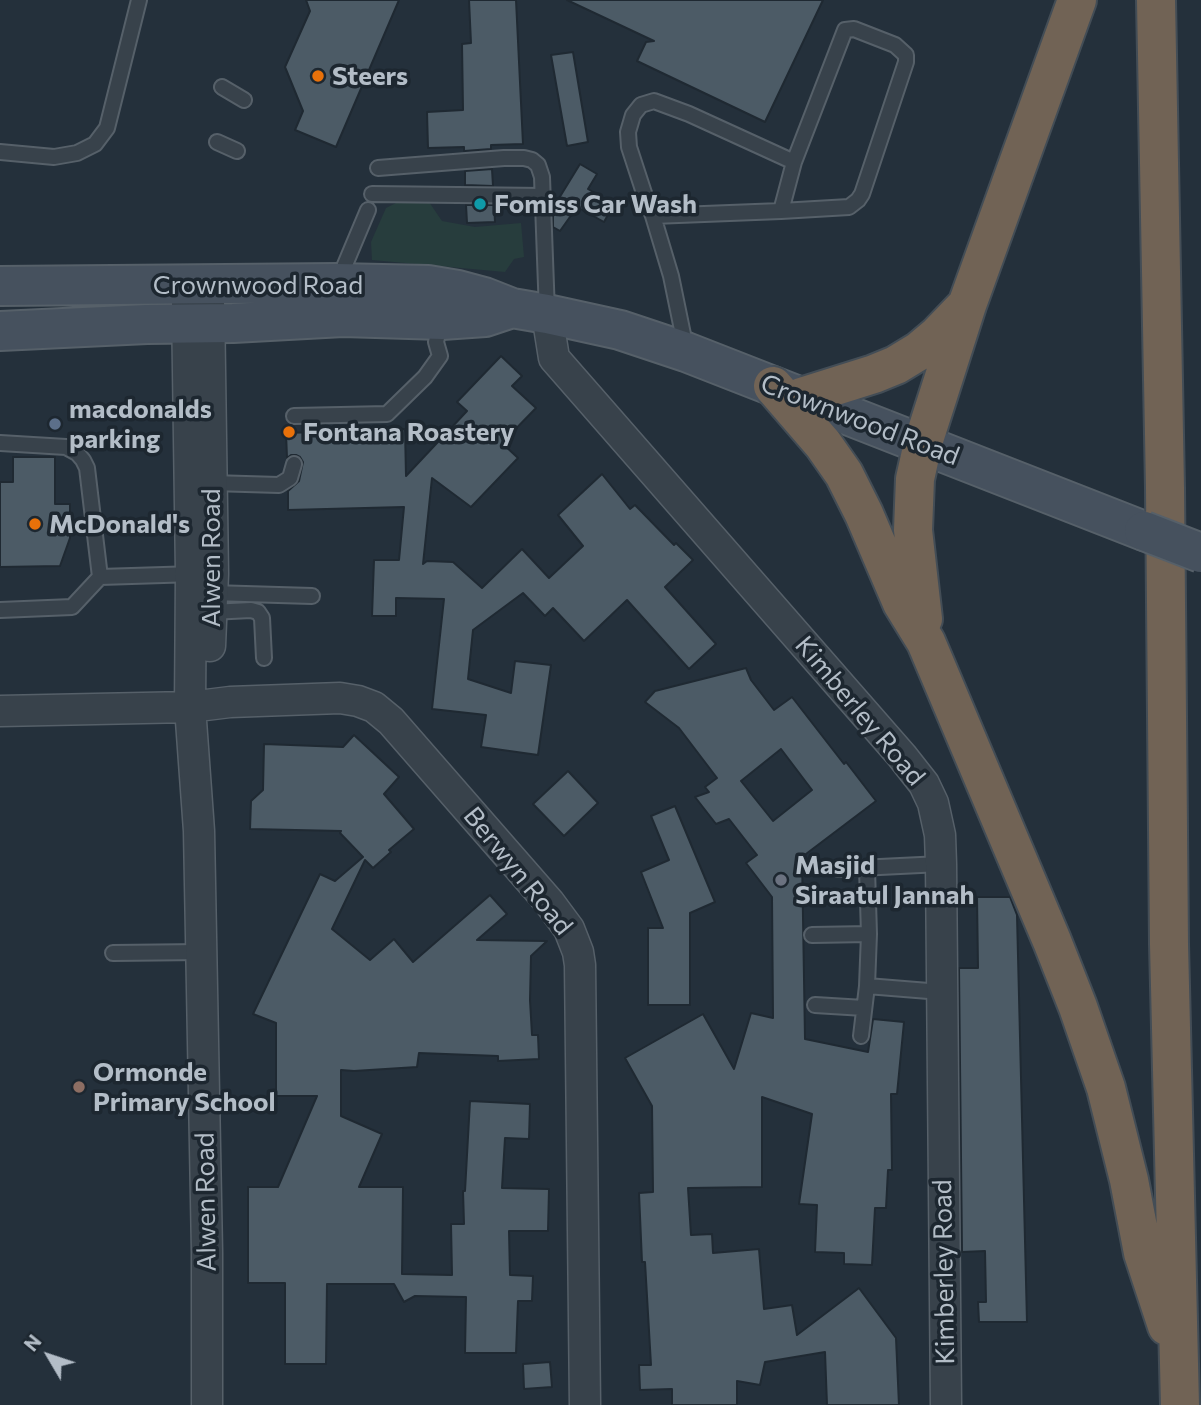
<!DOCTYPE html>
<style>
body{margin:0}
#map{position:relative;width:1201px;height:1405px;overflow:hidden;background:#24303b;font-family:Commissioner,sans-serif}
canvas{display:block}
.north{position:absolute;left:14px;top:1321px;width:70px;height:70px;-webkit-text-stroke:5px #1d2730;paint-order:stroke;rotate:309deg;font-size:19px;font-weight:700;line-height:28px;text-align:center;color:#b3bdc7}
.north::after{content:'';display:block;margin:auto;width:24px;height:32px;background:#b3bdc7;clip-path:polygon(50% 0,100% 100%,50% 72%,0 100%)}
</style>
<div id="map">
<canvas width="1201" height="1405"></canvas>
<div class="north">N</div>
</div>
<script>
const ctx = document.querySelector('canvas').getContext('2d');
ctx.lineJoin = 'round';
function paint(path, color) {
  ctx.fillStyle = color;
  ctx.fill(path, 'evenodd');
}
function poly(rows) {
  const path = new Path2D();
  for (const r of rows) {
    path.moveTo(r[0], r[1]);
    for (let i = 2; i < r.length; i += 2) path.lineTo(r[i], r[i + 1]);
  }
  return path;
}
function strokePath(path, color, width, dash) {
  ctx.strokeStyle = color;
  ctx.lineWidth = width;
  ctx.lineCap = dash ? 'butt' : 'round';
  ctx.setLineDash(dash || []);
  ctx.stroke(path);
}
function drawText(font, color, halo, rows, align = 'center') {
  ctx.font = font + ' Commissioner,sans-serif';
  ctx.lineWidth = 7;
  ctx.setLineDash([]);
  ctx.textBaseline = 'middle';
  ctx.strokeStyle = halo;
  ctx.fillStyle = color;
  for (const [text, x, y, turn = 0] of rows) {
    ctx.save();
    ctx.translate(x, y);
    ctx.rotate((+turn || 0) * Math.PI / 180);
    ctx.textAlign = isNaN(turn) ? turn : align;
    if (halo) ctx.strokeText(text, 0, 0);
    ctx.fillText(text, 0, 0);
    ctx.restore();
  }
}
paint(poly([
 [429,202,442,221,475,227,521,223,524,257,514,259,505,272,372,260,371,242,386,208,396,203]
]), '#273d3d');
const building = poly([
 [306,0,399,0,336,147,295,130,303,111,285,67,310,11,306,0],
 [469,0,516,0,523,144,491,145,491,149,464,151,464,147,428,148,427,112,463,110,462,44,471,43,469,0],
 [567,0,823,0,765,122,637,61,646,42,654,41,567,0],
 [573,52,588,142,567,146,551,55,573,52],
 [580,164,597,174,588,189,614,204,604,222,577,207,560,231,553,227,553,208,580,164],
 [492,169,493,186,465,185,465,171,492,169],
 [466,205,494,205,495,222,467,223,466,205],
 [501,356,522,376,512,386,536,408,502,443,518,458,471,507,432,478,423,564,427,561,453,562,482,588,522,549,549,578,583,546,558,515,602,474,630,509,635,505,674,545,676,543,693,560,665,587,716,644,689,669,627,600,584,641,553,608,545,616,523,593,473,630,468,679,511,693,515,661,551,665,538,755,481,747,486,715,432,709,444,599,396,598,396,616,372,616,374,560,399,560,404,507,288,510,288,491,299,481,303,462,300,457,296,455,291,455,287,458,286,433,405,429,406,476,467,411,457,402,501,356],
 [13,457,55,457,55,504,70,504,70,538,60,566,0,567,0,482,13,482,13,457],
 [746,668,751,680,774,710,792,697,844,764,846,762,876,801,802,857,805,1039,868,1052,873,1019,904,1022,897,1094,891,1094,892,1170,888,1170,886,1208,875,1208,872,1265,844,1264,844,1253,815,1252,817,1205,799,1204,812,1114,762,1097,762,1187,688,1188,691,1235,712,1234,713,1253,759,1249,764,1309,792,1305,797,1335,859,1288,896,1338,899,1405,827,1405,825,1352,765,1362,760,1385,737,1381,737,1405,672,1405,672,1389,640,1390,639,1365,651,1365,645,1262,642,1262,639,1193,653,1192,652,1106,625,1058,703,1014,734,1069,751,1013,773,1018,772,897,746,863,757,855,729,819,716,824,695,797,709,792,705,787,717,778,679,728,645,702,655,691,746,668],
 [781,749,812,790,773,821,741,781,781,749],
 [354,735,399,777,384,794,414,829,389,850,391,852,373,868,365,860,332,929,370,960,394,939,413,962,490,895,507,914,477,940,547,941,531,956,530,1000,532,1035,538,1035,539,1059,498,1061,498,1056,419,1053,417,1067,354,1071,341,1070,341,1116,382,1134,359,1187,403,1187,402,1274,452,1275,451,1224,464,1224,463,1191,465,1191,470,1101,530,1104,529,1139,505,1138,502,1188,549,1189,548,1231,509,1231,510,1275,533,1276,532,1301,518,1301,516,1353,465,1353,466,1297,415,1296,404,1302,394,1284,327,1284,326,1364,285,1364,285,1283,248,1283,248,1187,278,1187,317,1096,276,1096,276,1023,253,1014,320,874,335,881,363,857,340,833,341,831,250,829,251,801,263,790,264,744,343,747,354,735],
 [568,771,598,803,564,836,533,804,568,771],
 [675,806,715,902,690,913,690,1005,648,1005,648,928,663,928,641,872,669,860,651,816,675,806],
 [977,897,1010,897,1017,915,1027,1322,979,1322,978,1302,986,1302,985,1251,962,1252,959,968,978,968,977,897],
 [550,1362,552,1387,524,1389,523,1364,550,1362]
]);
paint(building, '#4c5b66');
strokePath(building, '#1f2932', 2);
const service = poly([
 [222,87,244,100],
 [217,142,237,151],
 [0,152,54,157,77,153,95,144,107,128,139,0],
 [378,168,504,158,524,158,532,160,538,165,542,177,547,313],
 [372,194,543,196],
 [653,216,781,211,794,162,845,30,854,29,895,45,906,55,906,62,862,194,858,200,849,207,781,211],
 [339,279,368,210],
 [686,349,671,276,653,216,645,196,629,147,628,132,633,115,641,105,654,101,689,114,794,162],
 [294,416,387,414,425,377,440,356,436,342,441,321],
 [0,443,66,447,77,453,83,460,87,468,100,577],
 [212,483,279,485,290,478,294,464],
 [212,593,312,596],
 [0,610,72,607,100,577,195,574],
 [211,612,251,610,258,612,262,618,264,658],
 [839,869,941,864],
 [812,935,869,934],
 [113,953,201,952],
 [867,986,941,992],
 [815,1005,864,1008],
 [861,1036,867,986,869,934,867,869]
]);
const minor = poly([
 [187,303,191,574,190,707,199,831,207,1252,207,1405],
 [209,303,213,574,210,646],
 [547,314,554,358,902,756,924,784,933,803,940,835,941,864,946,1405],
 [0,711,190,707,230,702,340,698,358,701,374,707,391,721,549,902,569,929,578,952,580,965,585,1405]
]);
const secondary = poly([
 [0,286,337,283,428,285,458,290,484,297,512,308,547,314,620,330,686,352,1144,531],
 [0,331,147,324,233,323,343,317,442,320,485,317,512,308]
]);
const motorway = poly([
 [1156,0,1165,488,1169,944,1180,1405],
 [773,386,823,444,844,474,864,514,902,603,926,642,1052,941,1078,1007,1106,1088,1129,1180,1143,1253,1167,1326],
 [801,397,874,374,896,365,919,351,938,335,963,309],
 [923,619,913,530,915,479,923,443,967,305,1077,0]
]);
strokePath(service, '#566069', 18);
strokePath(minor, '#566069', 33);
strokePath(secondary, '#566069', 42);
strokePath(motorway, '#434d56', 42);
strokePath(service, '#38424b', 14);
strokePath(minor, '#38424b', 30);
strokePath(secondary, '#46515e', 38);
strokePath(motorway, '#716355', 38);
const secondaryBridge = poly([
 [1144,531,1201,553]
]);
strokePath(secondaryBridge, '#566069', 42, []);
strokePath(secondaryBridge, '#46515e', 38);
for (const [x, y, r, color] of [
 [318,76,7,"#e8710a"],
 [480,204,7,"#0f9aa8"],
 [55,424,7,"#5c6f8a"],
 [289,432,7,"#e8710a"],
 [35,524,7,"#e8710a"],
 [781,880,7,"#6b7280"],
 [79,1087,7,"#8d6e63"]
]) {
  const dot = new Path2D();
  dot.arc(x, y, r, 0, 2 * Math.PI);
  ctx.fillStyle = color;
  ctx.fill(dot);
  strokePath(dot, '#1d2730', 2.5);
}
drawText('bold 26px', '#b3bdc7', '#1d2730', [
 ["Steers",332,76],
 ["Fomiss Car Wash",494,204],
 ["macdonalds",69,409],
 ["parking",69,439],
 ["Fontana Roastery",303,432],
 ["McDonald's",49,524],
 ["Masjid",795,865],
 ["Siraatul Jannah",795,895],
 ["Ormonde",93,1072],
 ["Primary School",93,1102]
], 'left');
drawText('26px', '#b3bdc7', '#1d2730', [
 ["Crownwood Road",258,285],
 ["Crownwood Road",860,420,21],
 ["Alwen Road",211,558,-90],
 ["Kimberley Road",860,711,50],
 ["Berwyn Road",518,871,51],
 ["Alwen Road",206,1202,-91],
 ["Kimberley Road",944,1272,-91]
]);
</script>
